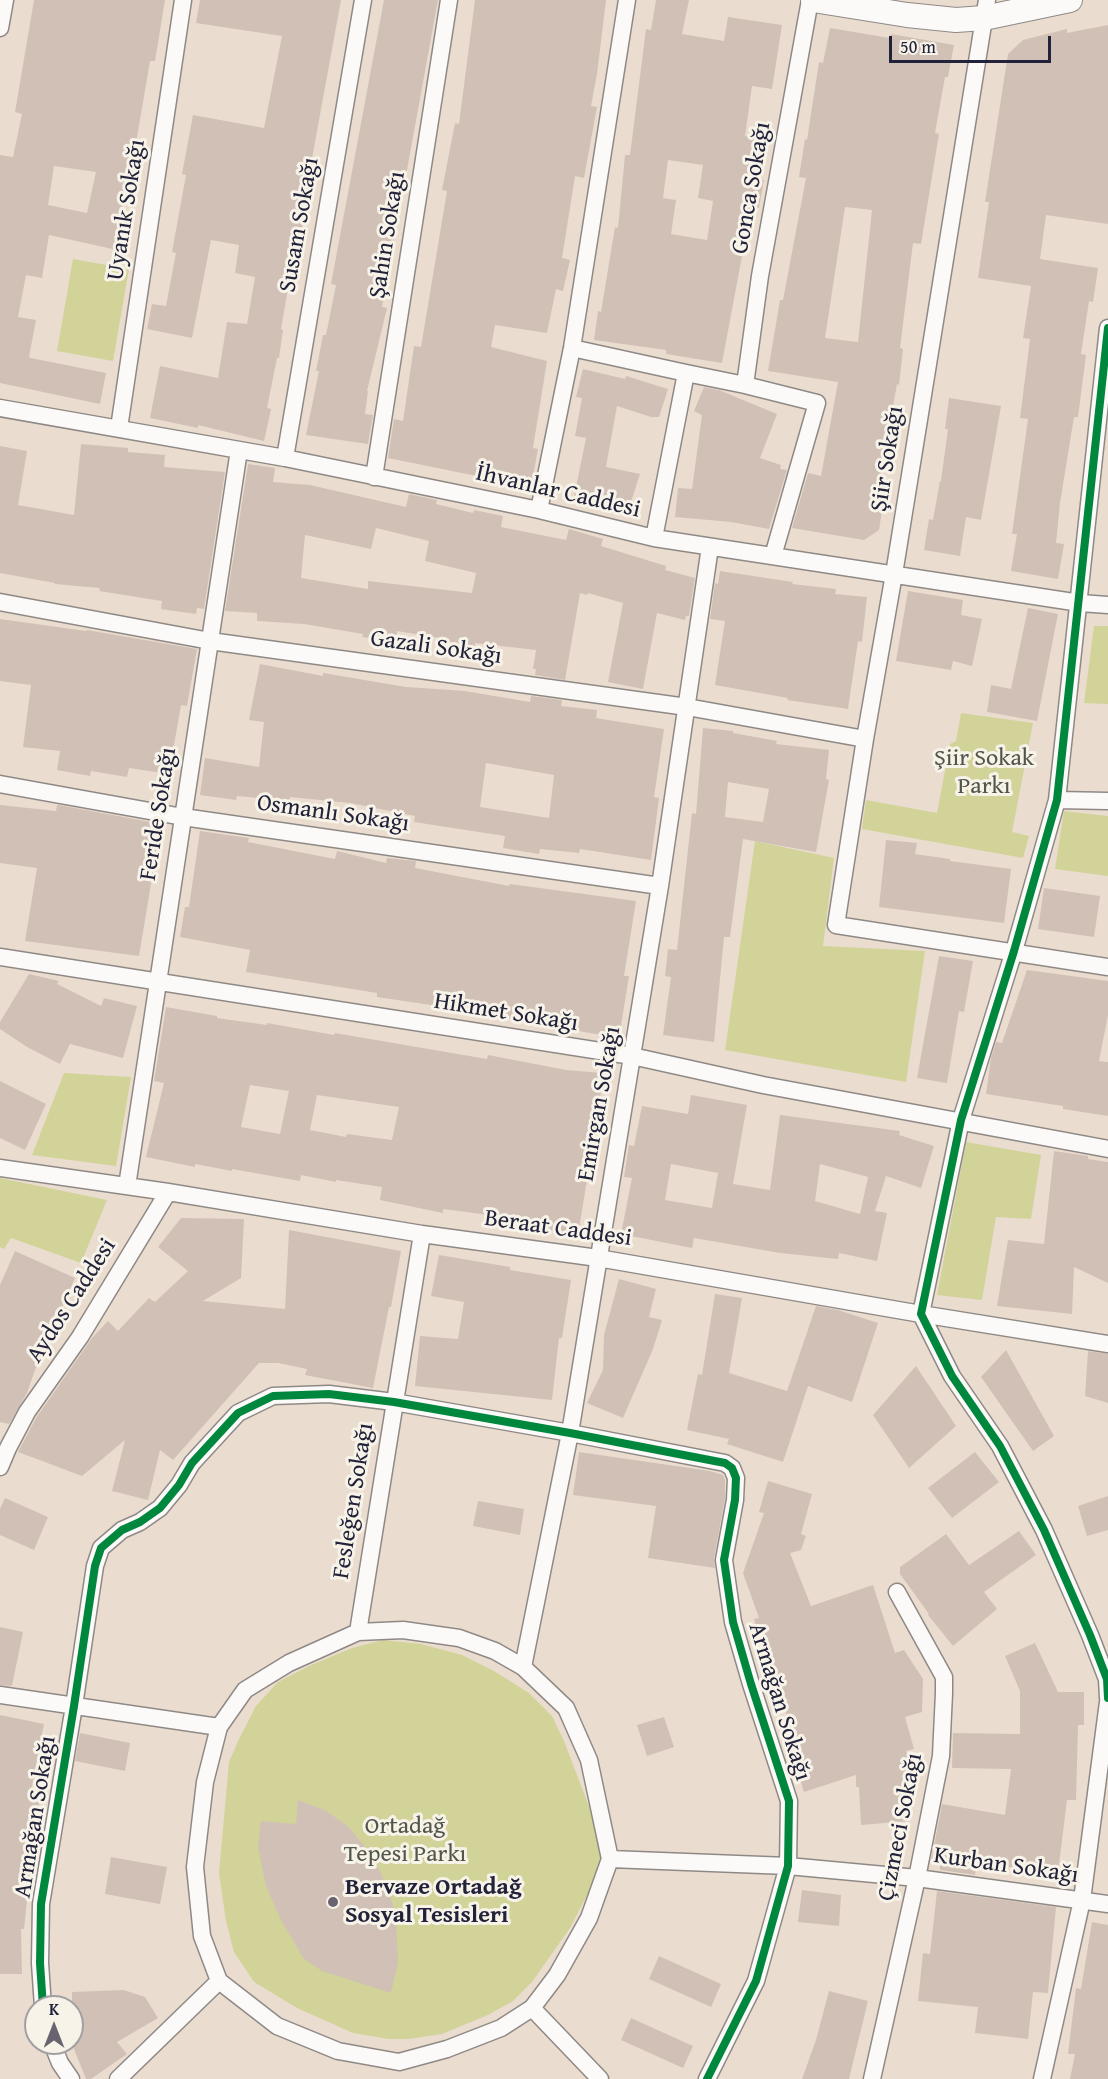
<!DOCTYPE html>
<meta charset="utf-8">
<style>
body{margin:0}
#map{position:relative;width:1108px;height:2079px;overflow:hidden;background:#eaddcf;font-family:"Gentium Book Plus",serif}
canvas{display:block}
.north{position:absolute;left:24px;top:1995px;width:60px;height:60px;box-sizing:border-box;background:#f7f3e8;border:2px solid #a29fa3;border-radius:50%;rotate:0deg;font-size:16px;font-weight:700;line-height:24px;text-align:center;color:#22223b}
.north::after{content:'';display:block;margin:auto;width:21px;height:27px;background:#68636f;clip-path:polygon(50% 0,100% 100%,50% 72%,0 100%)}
.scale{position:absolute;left:889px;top:36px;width:162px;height:27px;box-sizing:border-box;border:3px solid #22223b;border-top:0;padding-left:8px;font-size:18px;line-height:21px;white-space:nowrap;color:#22223b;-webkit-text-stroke:4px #f7f3e8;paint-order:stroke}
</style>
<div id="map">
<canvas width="1108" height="2079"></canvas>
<div class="north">K</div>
<div class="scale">50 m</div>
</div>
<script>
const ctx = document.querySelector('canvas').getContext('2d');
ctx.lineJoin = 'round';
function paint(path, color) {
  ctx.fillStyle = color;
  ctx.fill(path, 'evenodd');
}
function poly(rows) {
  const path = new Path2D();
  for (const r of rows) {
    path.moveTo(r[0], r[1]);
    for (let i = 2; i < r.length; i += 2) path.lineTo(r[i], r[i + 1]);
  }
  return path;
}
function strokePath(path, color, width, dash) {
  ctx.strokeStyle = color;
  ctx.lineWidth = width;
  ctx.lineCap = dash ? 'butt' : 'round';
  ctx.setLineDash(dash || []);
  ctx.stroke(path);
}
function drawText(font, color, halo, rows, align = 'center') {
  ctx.font = font + ' "Gentium Book Plus",serif';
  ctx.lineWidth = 6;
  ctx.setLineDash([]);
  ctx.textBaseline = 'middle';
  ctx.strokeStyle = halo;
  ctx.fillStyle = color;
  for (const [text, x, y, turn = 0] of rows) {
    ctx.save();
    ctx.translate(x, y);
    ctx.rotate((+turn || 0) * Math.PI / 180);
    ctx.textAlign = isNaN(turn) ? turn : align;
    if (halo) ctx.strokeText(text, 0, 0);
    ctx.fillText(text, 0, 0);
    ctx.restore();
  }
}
paint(poly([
 [73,259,129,269,113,361,57,351],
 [1094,626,1108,626,1108,704,1084,703],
 [961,713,1033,723,1012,832,1029,836,1023,858,862,829,866,800,937,813,950,744,956,741],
 [1064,811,1108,816,1108,876,1055,869],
 [755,841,834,858,823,946,925,951,906,1082,725,1050],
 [64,1073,131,1077,116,1166,32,1155],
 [966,1142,1041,1155,1031,1219,996,1217,982,1300,937,1295],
 [0,1178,107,1200,81,1263,11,1238,4,1249,0,1247],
 [383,1640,421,1644,462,1655,494,1671,529,1693,552,1716,564,1741,596,1825,601,1858,595,1880,570,1928,532,1982,513,2001,488,2015,442,2034,409,2039,389,2039,353,2033,297,2008,254,1982,234,1952,226,1921,219,1873,229,1762,239,1739,256,1706,278,1682,309,1666,352,1648]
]), '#d2d399');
paint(poly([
 [34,0,165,0,155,61,150,61,135,149,132,177,128,176,120,219,123,220,117,250,49,235,42,278,26,275,18,317,36,320,29,357,31,358,106,373,100,404,0,383,0,155,13,157,22,114,15,112],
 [54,166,96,172,87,213,48,205],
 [200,0,341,0,309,175,312,175,299,244,303,245,295,284,289,283,281,329,283,330,279,358,277,358,267,408,271,409,264,441,198,425,198,428,150,418,160,366,218,378,227,322,247,324,255,277,235,273,239,245,211,240,192,338,147,329,152,304,166,306,176,253,172,252,186,175,182,174,193,115,264,128,282,36,196,23],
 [384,0,438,0,382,307,387,308,367,391,368,391,365,414,373,415,368,444,306,435,319,371,316,371,323,335,326,335,336,285,331,284],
 [475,0,606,0,597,74,591,106,597,107,584,178,575,176,562,258,570,260,563,291,556,289,547,333,495,325,491,347,547,361,533,448,538,449,531,487,388,458,394,419,403,421,414,346,421,347,447,191,442,190,455,123,459,124],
 [656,0,689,0,682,34,724,41,728,17,782,25,772,89,752,86,745,136,759,138,753,178,764,180,759,208,753,207,747,240,745,240,722,363,666,354,666,350,594,340,598,311,601,312,615,227,618,228,625,155,630,155,646,29,651,30],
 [668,160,703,165,698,198,713,201,707,240,671,234,676,200,663,198],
 [1108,25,1108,224,1046,215,1040,259,1098,268,1093,302,1089,301,1081,354,1086,355,1078,417,1074,417,1060,503,1056,543,1064,544,1058,579,1011,571,1017,534,1012,534,1028,419,1020,418,1030,339,1023,338,1031,286,978,278,989,202,985,202,1008,54,1023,40,1067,29,1067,33],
 [830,28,890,38,891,34,954,45,948,77,945,77,935,133,939,134,921,244,913,243,900,348,903,349,899,385,897,384,879,484,886,485,879,530,864,540,792,528,808,473,821,476,838,382,768,371,780,300,783,300,806,178,799,177,805,139,807,140,819,62,823,63],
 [845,207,872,210,858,342,825,338],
 [583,369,625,379,626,376,668,389,659,417,651,417,617,406,606,467,640,474,629,508,574,497,586,438,575,436,582,398,576,397],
 [704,387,719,390,777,414,760,458,781,465,780,469,787,470,769,529,731,522,675,517,678,488,692,489,702,415,694,411],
 [949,398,1001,406,981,520,966,517,960,556,924,550,929,519,933,520,940,481,941,481,948,429,945,429],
 [81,444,128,448,128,452,165,455,164,467,225,472,204,609,197,608,196,614,161,609,162,601,99,591,100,588,55,584,55,583,0,573,0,446,27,451,18,505,74,515],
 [248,464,275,468,273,482,310,485,406,507,409,494,437,500,436,504,473,513,474,510,503,516,501,527,566,540,569,529,603,539,601,546,666,566,665,570,695,578,689,616,686,616,685,620,657,613,643,689,608,682,623,603,588,593,587,595,580,593,565,680,535,675,536,669,533,669,536,650,475,643,475,646,444,641,445,639,397,631,396,641,362,637,363,634,304,624,257,621,257,613,225,611],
 [376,528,429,541,425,561,476,573,472,593,368,581,368,589,301,578,305,535,371,549],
 [720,571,793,582,792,584,836,589,835,594,867,597,862,642,858,641,848,709,787,700,788,698,715,685,725,621,710,619,715,583,718,584],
 [908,591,963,600,961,615,982,619,972,666,953,661,951,670,896,661],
 [1028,608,1058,614,1037,721,987,712,991,685,1011,689],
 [0,619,86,631,87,630,197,649,187,706,181,705,169,774,129,768,127,777,91,771,90,776,57,770,60,751,23,747,31,685,0,681],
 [260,664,323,676,323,673,406,687,465,691,530,702,531,696,562,700,561,706,597,710,596,718,664,729,654,797,659,798,651,860,580,849,579,853,540,849,539,854,503,848,505,836,414,822,415,816,350,803,290,797,290,801,237,796,236,800,200,795,205,758,259,767,264,722,249,720],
 [486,763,554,775,549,818,480,807],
 [703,728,733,731,733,733,777,741,776,744,829,750,826,779,829,780,816,852,743,839,730,937,724,937,714,1042,663,1035,671,977,665,976,668,949,677,950,692,813,696,814],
 [728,782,769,789,763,822,725,817],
 [0,805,56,811,57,805,59,805,161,824,139,956,25,941,37,868,0,863],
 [200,831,249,838,248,842,335,859,337,851,386,863,387,858,416,861,415,868,509,886,510,884,636,901,624,976,629,976,619,1038,485,1015,485,1013,377,997,377,993,246,972,250,950,180,937,185,907,189,907],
 [886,840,917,843,915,854,950,859,950,861,1011,869,1004,923,879,907],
 [1044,888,1100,896,1094,937,1038,929],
 [939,956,973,961,964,1012,959,1011,947,1083,917,1078],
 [1027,970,1108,981,1108,1015,1099,1061,1108,1062,1108,1116,1063,1109,1063,1106,986,1094,991,1058,996,1042,1002,1043],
 [29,974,59,981,57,984,101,1006,104,998,137,1006,123,1058,70,1044,60,1064,27,1047,0,1029,0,1022],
 [166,1007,217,1016,217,1018,267,1025,267,1023,334,1035,335,1033,487,1059,488,1055,566,1070,602,1073,598,1131,595,1131,578,1235,519,1225,520,1219,443,1209,443,1213,380,1200,382,1187,336,1180,336,1182,301,1175,300,1181,232,1169,232,1171,195,1164,195,1167,146,1157,164,1083,154,1081],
 [250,1085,289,1091,280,1134,241,1127],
 [317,1095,399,1107,392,1140,347,1134,346,1137,310,1130],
 [0,1081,46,1104,25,1150,0,1138],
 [691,1095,747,1105,733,1184,770,1190,780,1115,900,1131,899,1135,934,1146,921,1188,886,1176,875,1211,887,1213,877,1261,839,1253,838,1259,780,1253,694,1238,692,1248,621,1234,632,1178,624,1177,629,1145,634,1146,642,1106,688,1114],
 [671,1164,718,1173,712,1208,665,1200],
 [820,1164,868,1177,860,1214,815,1201],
 [1054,1151,1088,1156,1088,1159,1108,1162,1108,1283,1074,1267,1072,1314,997,1306,1008,1240,1044,1244],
 [181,1218,244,1219,241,1278,203,1301,285,1309,289,1230,401,1251,391,1307,389,1307,373,1388,305,1375,307,1369,278,1363,259,1363,173,1460,160,1450,148,1500,112,1491,125,1440,82,1476,18,1452,36,1418,92,1338,108,1321,118,1331,149,1298,155,1302,188,1271,158,1247],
 [15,1251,75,1278,60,1312,56,1310,27,1393,9,1424,0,1422,0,1285],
 [439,1255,510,1267,510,1270,571,1280,562,1338,559,1338,552,1400,415,1386,420,1336,458,1339,464,1302,431,1296],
 [619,1279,656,1289,649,1317,662,1320,653,1349,623,1418,587,1403,603,1370,604,1335],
 [715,1294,742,1298,729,1373,787,1391,816,1306,838,1310,878,1323,852,1402,808,1386,783,1462,727,1444,729,1439,687,1430,698,1374,702,1375],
 [1006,1350,1054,1436,1033,1451,981,1377],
 [1088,1351,1108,1354,1108,1403,1085,1396],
 [916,1366,956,1426,909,1468,873,1415],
 [579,1452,710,1471,723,1475,725,1480,725,1499,714,1558,715,1568,648,1558,656,1506,573,1495],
 [975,1452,999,1482,952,1518,928,1488],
 [768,1481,812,1494,801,1534,806,1536,801,1550,790,1553,811,1606,873,1585,895,1653,904,1650,923,1679,922,1712,905,1717,914,1749,906,1751,912,1771,906,1773,909,1821,861,1825,859,1787,856,1787,856,1775,804,1792,794,1760,801,1758,775,1680,773,1681,754,1619,759,1618,743,1573,764,1513,759,1512],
 [1108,1496,1108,1530,1087,1536,1078,1506],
 [5,1498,48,1517,34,1550,0,1535,0,1509],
 [478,1501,524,1509,520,1535,473,1526],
 [1019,1531,1036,1555,984,1592,997,1609,953,1646,928,1615,929,1614,900,1574,900,1567,946,1534,969,1565],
 [0,1627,23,1632,12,1686,0,1685],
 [1035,1643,1058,1692,1084,1692,1084,1725,1078,1725,1076,1800,1067,1800,1058,1872,977,1864,975,1875,940,1870,940,1863,931,1861,942,1804,1005,1815,1011,1769,952,1768,953,1733,1020,1734,1020,1691,1005,1656],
 [0,1715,44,1724,31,1791,41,1793,27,1871,30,1872,24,1929,21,1929,22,1974,0,1974],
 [664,1717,674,1747,647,1756,637,1725],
 [80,1733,130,1743,125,1771,75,1761],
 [298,1800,325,1810,349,1827,373,1857,388,1888,396,1916,398,1962,391,1993,322,1971,304,1959,281,1920,266,1886,258,1847,261,1821,296,1824],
 [111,1857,167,1867,160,1904,105,1894],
 [802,1890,841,1895,839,1926,798,1922],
 [937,1891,1056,1907,1048,1993,1033,1992,1028,2039,975,2033,978,2007,918,2001,923,1953,930,1954],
 [1092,1922,1108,1925,1108,2079,1070,2079,1075,2054,1068,2054,1076,1988,1081,1989],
 [659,1956,721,1984,711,2007,649,1979],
 [124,1990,145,1997,158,2018,117,2042,127,2054,91,2079,86,2079,72,2044,72,1992],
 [829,1991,868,2001,849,2079,802,2079,816,2040],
 [631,2018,693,2046,683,2068,621,2040]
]), '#d1c0b6');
const street = poly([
 [987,0,894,574,865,739,836,925,1108,967],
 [0,28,5,0],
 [1108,328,1057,800,1014,951,961,1120,921,1314,952,1376,1000,1446,1044,1530,1090,1635,1107,1679,1108,1698],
 [572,348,686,373,745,385,817,403,773,556],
 [745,385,760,276,810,0],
 [0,408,285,458,539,510,654,538,1080,603,1108,605],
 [119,428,183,0],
 [285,458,363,0],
 [374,477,449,0],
 [539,510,572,348,627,0],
 [654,538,686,373],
 [0,602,210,641,687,707,865,739],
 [0,784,183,817,660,886],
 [1057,800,1108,801],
 [0,957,632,1056,763,1085,1108,1149],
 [0,1168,168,1192,422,1234,598,1258,921,1314,1108,1344],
 [127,1186,239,450],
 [0,1467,8,1448,27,1412,80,1337,168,1192],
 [403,1630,459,1638,495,1651,523,1667,566,1708,589,1760,610,1859,589,1918,557,1975,532,2008,501,2028,447,2049,399,2062,338,2051,277,2026,219,1981,202,1936,195,1867,205,1782,219,1727,245,1690,289,1663,358,1632,403,1630],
 [358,1632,422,1234],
 [523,1667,570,1433,660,886,710,547],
 [0,1695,219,1727],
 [610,1859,788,1866,917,1878,1108,1904],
 [43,2007,40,1963,41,1904,74,1706,95,1566,101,1548,122,1530,140,1522,160,1508,179,1485,192,1463,238,1413,273,1396,329,1394,394,1402,570,1433,725,1463,732,1468,736,1478,735,1500,724,1560,733,1622,751,1684,789,1801,788,1866,756,1981,707,2079],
 [532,2008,600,2079],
 [52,2043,60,2063,71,2079],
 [118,2079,219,1981],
 [872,2079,917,1878,941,1756,944,1693,944,1677,897,1592],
 [1042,2079,1082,1900,1108,1702]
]);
const secondary = poly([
 [813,0,907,15,956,20,984,18,1070,0]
]);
strokePath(street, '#8f8986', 19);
strokePath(secondary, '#8f8986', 26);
strokePath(street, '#fcfaf8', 16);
strokePath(secondary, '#fcfaf8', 24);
strokePath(poly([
 [1108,328,1057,800,1014,951,961,1120,921,1314,952,1376,1000,1446,1044,1530,1090,1635,1107,1679,1108,1698],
 [43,2007,40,1963,41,1904,74,1706,95,1566,101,1548,122,1530,140,1522,160,1508,179,1485,192,1463,238,1413,273,1396,329,1394,394,1402,570,1433,725,1463,732,1468,736,1478,735,1500,724,1560,733,1622,751,1684,789,1801,788,1866,756,1981,707,2079]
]), '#00873e', 8);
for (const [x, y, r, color] of [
 [333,1902,6,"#68636f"]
]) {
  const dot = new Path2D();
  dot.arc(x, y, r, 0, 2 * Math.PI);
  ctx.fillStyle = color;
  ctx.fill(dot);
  strokePath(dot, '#f7f3e8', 2);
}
drawText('24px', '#22223b', '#f7f3e8', [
 ["Gonca Sokağı",752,188,-80],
 ["Uyanık Sokağı",127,210,-81],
 ["Susam Sokağı",300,225,-80],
 ["Şahin Sokağı",388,235,-81],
 ["Şiir Sokağı",888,459,-81],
 ["İhvanlar Caddesi",558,492,13],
 ["Gazali Sokağı",436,648,8],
 ["Feride Sokağı",159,814,-81],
 ["Osmanlı Sokağı",333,814,8],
 ["Hikmet Sokağı",506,1013,9],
 ["Emirgan Sokağı",600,1104,-80],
 ["Beraat Caddesi",558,1229,8],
 ["Aydos Caddesi",72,1301,-57],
 ["Fesleğen Sokağı",354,1501,-81],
 ["Armağan Sokağı",779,1702,73],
 ["Armağan Sokağı",36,1817,-81],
 ["Çizmeci Sokağı",901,1827,-79],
 ["Kurban Sokağı",1006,1866,8]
]);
drawText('24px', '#51554a', '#f7f3e8', [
 ["Şiir Sokak",984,759],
 ["Parkı",984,787],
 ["Ortadağ",405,1827],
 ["Tepesi Parkı",405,1855]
]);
drawText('bold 24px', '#22223b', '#f7f3e8', [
 ["Bervaze Ortadağ",345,1888],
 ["Sosyal Tesisleri",345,1916]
], 'left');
</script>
